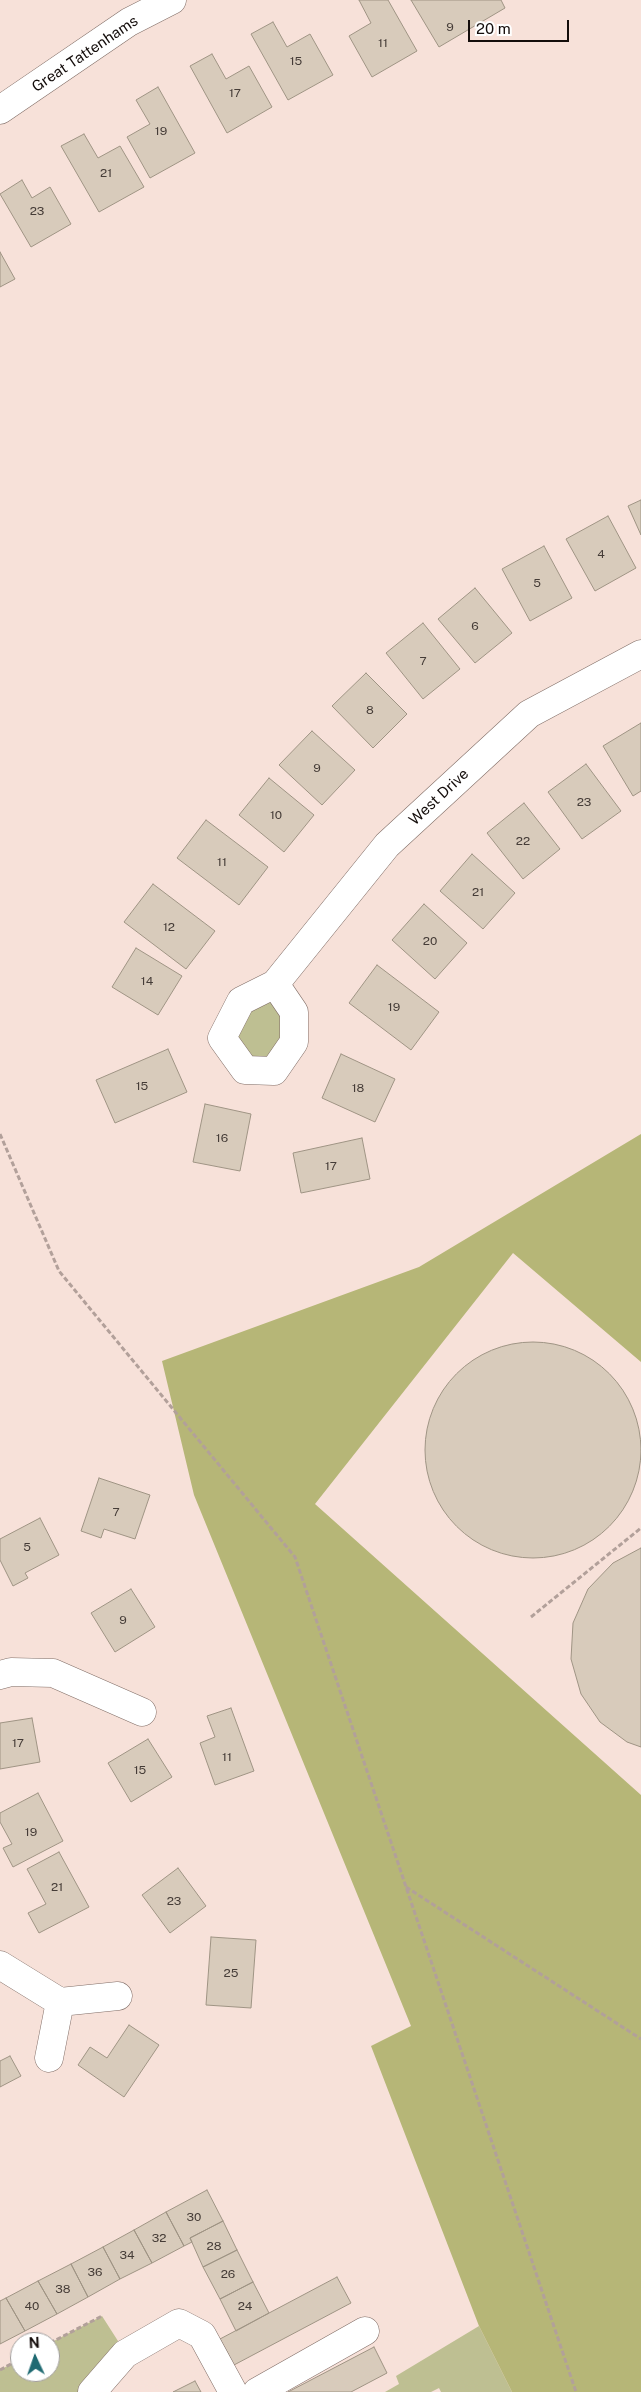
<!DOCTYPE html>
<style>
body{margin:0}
#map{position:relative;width:641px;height:2392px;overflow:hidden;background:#f7e1d9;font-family:"Public Sans",sans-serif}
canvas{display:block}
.north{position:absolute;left:10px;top:2332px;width:50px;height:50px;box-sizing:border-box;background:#fff;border:1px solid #a19e9d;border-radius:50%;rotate:357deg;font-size:14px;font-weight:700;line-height:20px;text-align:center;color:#140d0b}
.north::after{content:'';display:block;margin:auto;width:18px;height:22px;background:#1f6a72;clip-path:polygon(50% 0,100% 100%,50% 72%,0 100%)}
.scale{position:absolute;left:468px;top:20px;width:101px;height:22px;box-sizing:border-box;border:2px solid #140d0b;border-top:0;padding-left:6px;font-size:15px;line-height:18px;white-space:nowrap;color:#140d0b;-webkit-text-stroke:4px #fff;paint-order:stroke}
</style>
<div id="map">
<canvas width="641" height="2392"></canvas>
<div class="north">N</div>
<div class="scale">20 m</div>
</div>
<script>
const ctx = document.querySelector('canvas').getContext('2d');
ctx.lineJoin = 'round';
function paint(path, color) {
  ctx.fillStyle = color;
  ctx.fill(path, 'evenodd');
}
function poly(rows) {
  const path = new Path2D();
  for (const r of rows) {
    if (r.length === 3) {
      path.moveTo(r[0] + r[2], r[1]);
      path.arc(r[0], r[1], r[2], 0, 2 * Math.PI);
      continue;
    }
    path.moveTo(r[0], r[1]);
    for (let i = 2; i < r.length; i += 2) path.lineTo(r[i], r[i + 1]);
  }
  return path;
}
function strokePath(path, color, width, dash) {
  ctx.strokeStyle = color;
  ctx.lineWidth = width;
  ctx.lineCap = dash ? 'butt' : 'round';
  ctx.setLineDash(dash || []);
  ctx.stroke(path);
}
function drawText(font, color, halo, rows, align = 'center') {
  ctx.font = font + ' "Public Sans",sans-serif';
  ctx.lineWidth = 4;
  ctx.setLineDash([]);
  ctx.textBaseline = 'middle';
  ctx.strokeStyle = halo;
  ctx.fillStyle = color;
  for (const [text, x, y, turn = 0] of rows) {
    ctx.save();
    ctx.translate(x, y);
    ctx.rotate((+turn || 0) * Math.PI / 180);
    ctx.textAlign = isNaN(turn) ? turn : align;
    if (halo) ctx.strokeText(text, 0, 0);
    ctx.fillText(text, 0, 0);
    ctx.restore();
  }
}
paint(poly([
 [275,984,294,1012,274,1071,222,1038],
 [102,2316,118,2341,78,2392,0,2392,0,2370,20,2359,20,2372,50,2372,50,2343],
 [479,2326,512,2392,441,2392,439,2388,431,2392,385,2392,399,2384,396,2376]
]), '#bebf92');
paint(poly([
 [641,1134,641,1362,513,1253,315,1504,641,1795,641,2392,512,2392,479,2326,371,2046,411,2026,194,1495,162,1361,419,1267]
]), '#b6b677');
const building = poly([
 [359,0,388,0,417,51,372,77,349,36,371,23,359,0],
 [411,0,501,0,505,8,439,47,411,0],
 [273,22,287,47,310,34,333,75,288,100,251,34,273,22],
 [212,54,226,79,249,66,272,107,227,133,190,66,212,54],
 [158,87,195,153,150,178,127,137,150,124,136,100,158,87],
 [84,134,98,158,120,146,144,187,99,212,61,146,84,134],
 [22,180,32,198,50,187,71,224,31,247,0,194,22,180],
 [0,252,15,279,0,287,0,252],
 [641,500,641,535,628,506,641,500],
 [608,516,636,568,595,591,566,539,608,516],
 [544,546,572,598,530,621,502,569,544,546],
 [475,588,512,633,475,663,438,619,475,588],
 [423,623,460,669,423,699,386,653,423,623],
 [366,673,407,714,373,748,332,706,366,673],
 [641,723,641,791,633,796,603,746,641,723],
 [312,731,355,770,322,805,279,765,312,731],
 [586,764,621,811,582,839,548,792,586,764],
 [269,778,314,815,284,852,239,815,269,778],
 [524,803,560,849,523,879,487,833,524,803],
 [206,820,268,867,239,905,177,858,206,820],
 [472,854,515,893,483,929,440,891,472,854],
 [153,884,215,931,186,969,124,922,153,884],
 [424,904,467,943,435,979,392,940,424,904],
 [136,948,182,976,158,1015,112,987,136,948],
 [377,965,439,1012,411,1050,349,1003,377,965],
 [168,1049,187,1092,115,1123,96,1080,168,1049],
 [341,1054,395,1079,375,1122,322,1098,341,1054],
 [205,1104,251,1114,240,1171,193,1162,205,1104],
 [362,1138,370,1179,301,1193,293,1153,362,1138],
 [533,1450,108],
 [99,1478,150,1495,135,1539,104,1529,101,1538,81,1531,99,1478],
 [40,1518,59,1555,25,1573,28,1578,13,1586,0,1560,0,1539,40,1518],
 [641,1548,641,1747,627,1742,600,1722,581,1694,571,1659,573,1623,588,1589,613,1563,641,1548],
 [131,1589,155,1627,115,1652,91,1613,131,1589],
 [231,1708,254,1771,215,1785,200,1743,215,1737,207,1716,231,1708],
 [32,1718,40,1762,0,1769,0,1723,32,1718],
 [148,1739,172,1777,131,1802,108,1763,148,1739],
 [38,1793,63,1841,13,1867,3,1848,12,1844,0,1822,0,1813,38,1793],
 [59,1852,89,1907,39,1933,28,1913,46,1904,27,1869,59,1852],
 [178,1868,206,1906,170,1933,142,1895,178,1868],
 [211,1937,256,1940,251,2008,206,2005,211,1937],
 [129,2025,159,2045,124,2097,78,2065,90,2047,107,2058,129,2025],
 [10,2056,21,2076,0,2087,0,2061,10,2056],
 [207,2190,223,2221,190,2238,192,2242,184,2246,166,2212,207,2190],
 [166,2212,184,2246,152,2263,134,2230,166,2212],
 [223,2221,237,2250,203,2267,190,2238,223,2221],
 [134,2230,152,2263,120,2279,103,2247,134,2230],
 [103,2247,120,2279,88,2297,71,2264,103,2247],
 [237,2250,253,2282,220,2299,203,2267,237,2250],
 [71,2264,88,2297,57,2314,38,2281,71,2264],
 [337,2277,351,2303,234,2365,220,2339,337,2277],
 [38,2281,57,2314,25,2331,6,2298,38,2281],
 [253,2282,269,2313,236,2331,220,2299,253,2282],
 [6,2298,25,2331,0,2344,0,2301,6,2298],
 [374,2347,387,2373,351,2392,288,2392,374,2347],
 [195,2381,201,2392,173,2392,195,2381]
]);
paint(building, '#d8cbbb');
strokePath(building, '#9f9484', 1);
const minor = poly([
 [275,984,387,845,529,714,641,654],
 [275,984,294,1012,294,1042,274,1071,245,1070,222,1038,241,1001,275,984],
 [0,1675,11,1672,53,1673,142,1712],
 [0,1965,60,2002,118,1996],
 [49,2058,60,2002],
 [92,2392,125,2354,179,2323,202,2335,233,2392],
 [257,2392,365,2331]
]);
const major = poly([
 [0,110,129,22,172,0]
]);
strokePath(minor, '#806d66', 29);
strokePath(major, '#806d66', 29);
strokePath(poly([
 [0,1134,59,1271,295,1557,576,2392],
 [531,1617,641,1528],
 [406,1887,641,2039],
 [50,2343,102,2316],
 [0,2370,20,2359]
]), '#b2a09a', 3, [5, 2.5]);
strokePath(minor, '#fff', 28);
strokePath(major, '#fff', 28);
drawText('12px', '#453c37', null, [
 ["9",450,27],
 ["11",383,43],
 ["15",296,61],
 ["17",235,93],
 ["19",161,131],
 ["21",106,173],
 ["23",37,211],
 ["4",601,554],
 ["5",537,583],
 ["6",475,626],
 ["7",423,661],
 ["8",370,710],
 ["9",317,768],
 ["23",584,802],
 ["10",276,815],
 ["22",523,841],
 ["11",222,862],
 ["21",478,892],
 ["12",169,927],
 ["20",430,941],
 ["14",147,981],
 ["19",394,1007],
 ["15",142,1086],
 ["18",358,1088],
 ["16",222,1138],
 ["17",331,1166],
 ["7",116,1512],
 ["5",27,1547],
 ["9",123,1620],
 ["17",18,1743],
 ["11",227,1757],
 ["15",140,1770],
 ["19",31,1832],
 ["21",57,1887],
 ["23",174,1901],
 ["25",231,1973],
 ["30",194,2217],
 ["32",159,2238],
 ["28",214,2246],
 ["34",127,2255],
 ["36",95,2272],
 ["26",228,2274],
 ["38",63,2289],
 ["40",32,2306],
 ["24",245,2306]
]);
drawText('15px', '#140d0b', '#fff', [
 ["Great Tattenhams",85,54,-34],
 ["West Drive",439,797,-43]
]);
</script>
